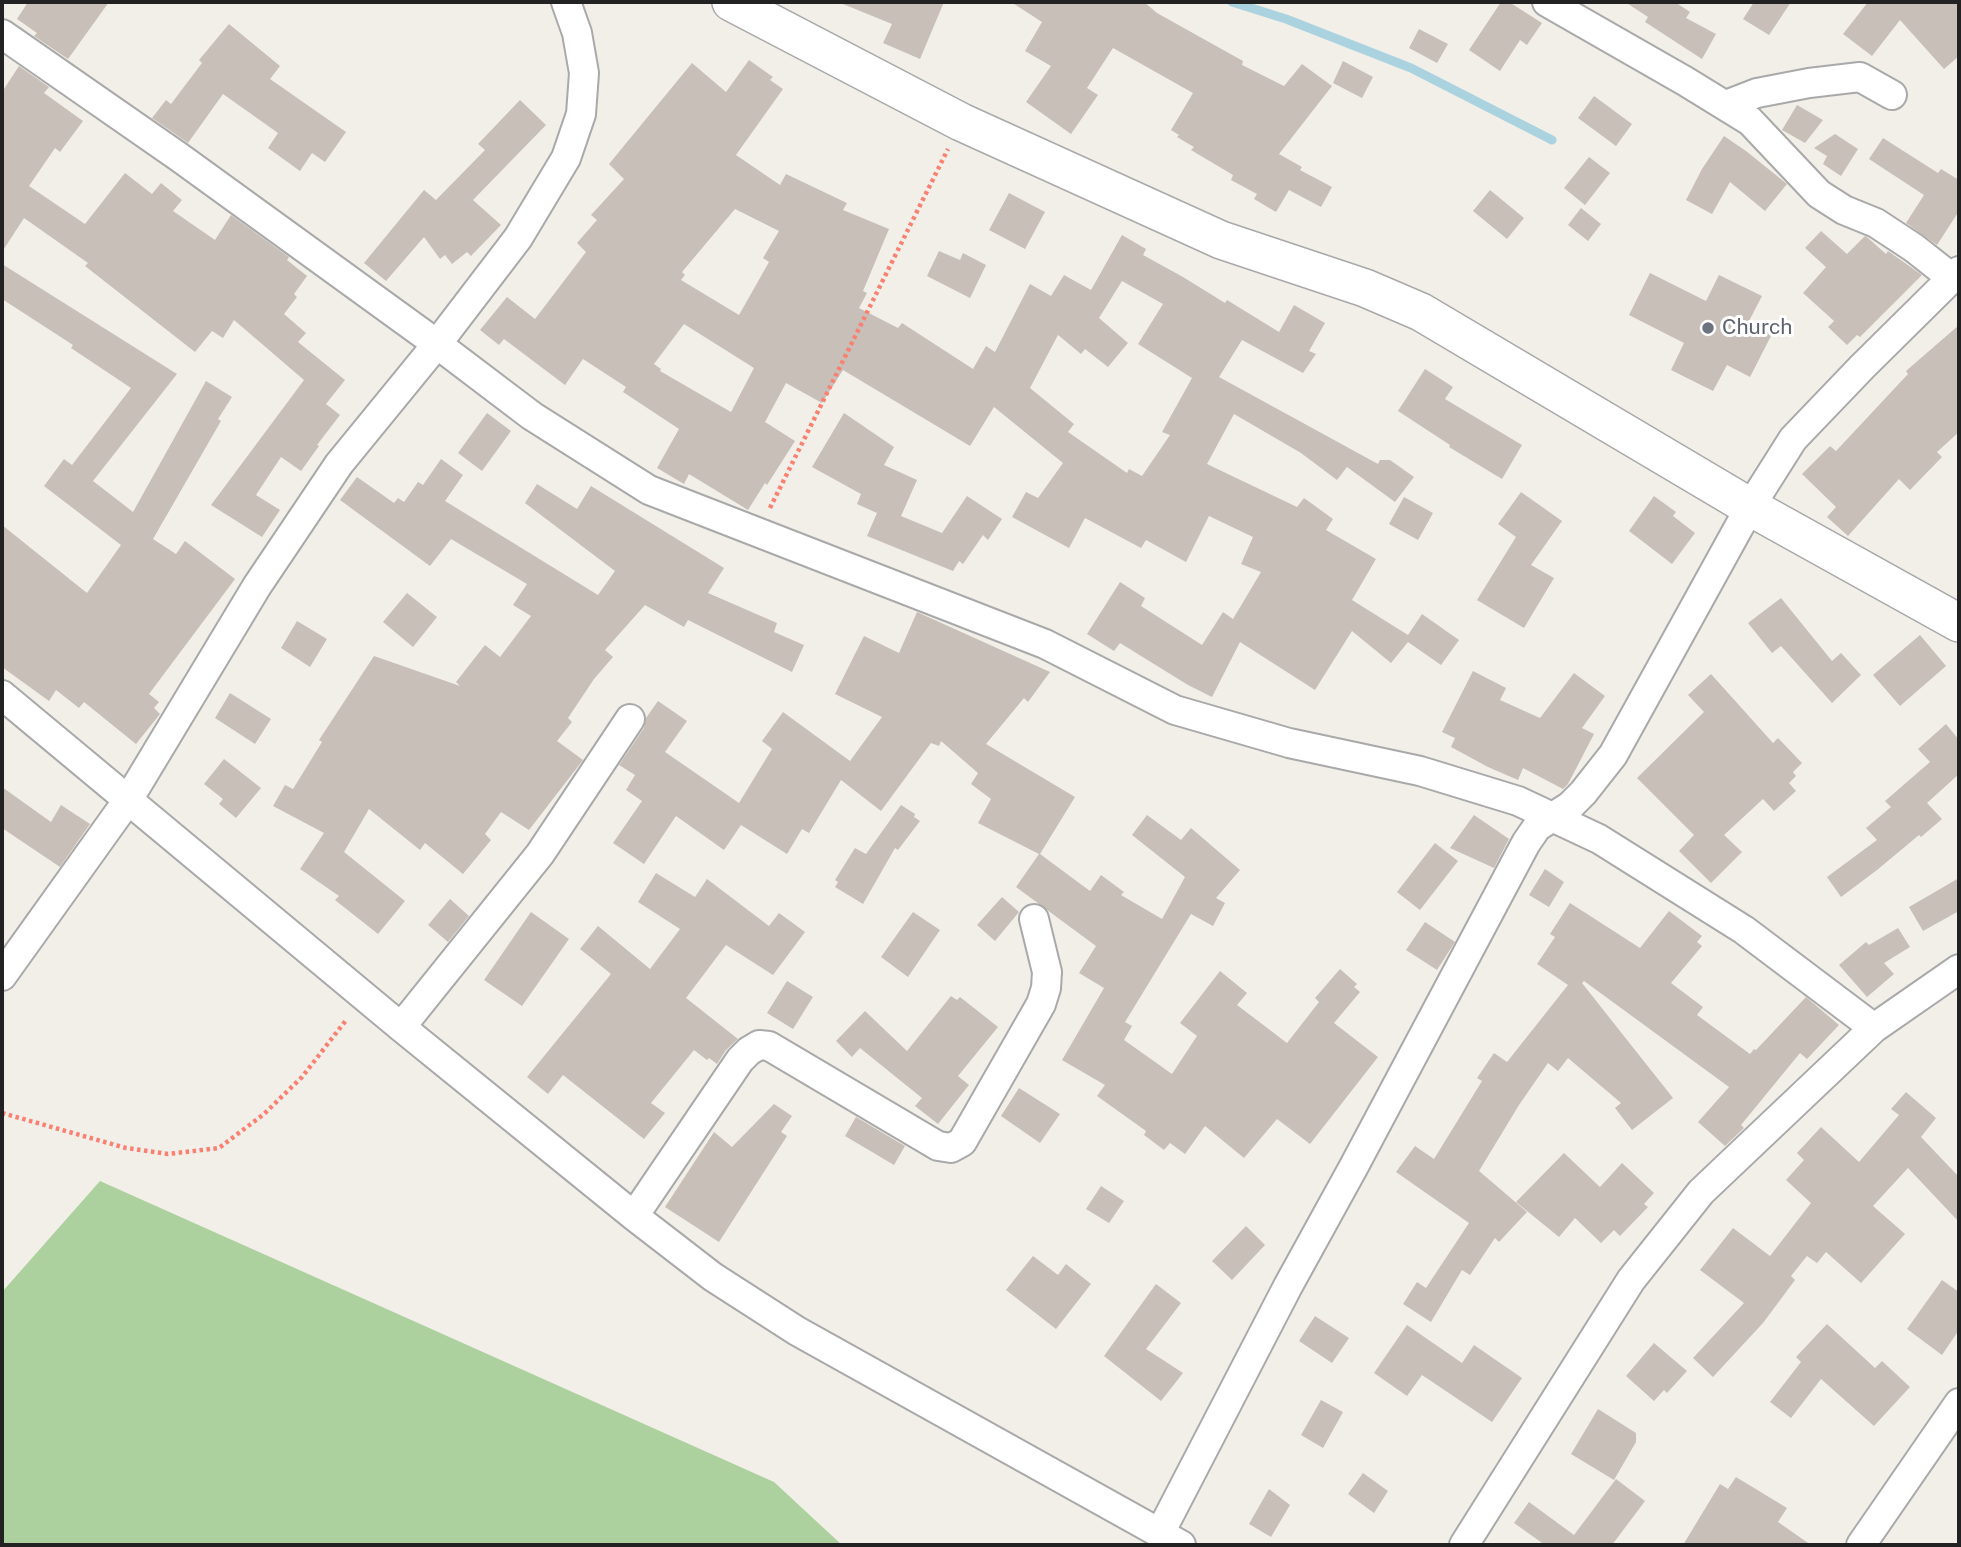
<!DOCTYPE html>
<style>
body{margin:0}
#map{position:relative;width:1961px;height:1547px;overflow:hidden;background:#f2efe9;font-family:"Public Sans",sans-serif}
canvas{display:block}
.frame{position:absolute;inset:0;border:4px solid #222;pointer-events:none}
</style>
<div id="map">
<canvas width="1961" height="1547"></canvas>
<div class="frame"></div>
</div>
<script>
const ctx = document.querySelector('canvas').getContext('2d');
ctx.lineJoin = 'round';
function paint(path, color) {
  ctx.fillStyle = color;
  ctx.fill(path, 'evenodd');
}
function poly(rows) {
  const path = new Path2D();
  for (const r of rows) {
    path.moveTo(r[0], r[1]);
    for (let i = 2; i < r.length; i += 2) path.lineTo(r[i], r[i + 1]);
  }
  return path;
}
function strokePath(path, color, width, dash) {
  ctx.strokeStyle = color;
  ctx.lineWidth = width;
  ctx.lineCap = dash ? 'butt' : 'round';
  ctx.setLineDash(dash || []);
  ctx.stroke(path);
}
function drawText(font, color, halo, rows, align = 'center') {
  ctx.font = font + ' "Public Sans",sans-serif';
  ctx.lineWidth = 6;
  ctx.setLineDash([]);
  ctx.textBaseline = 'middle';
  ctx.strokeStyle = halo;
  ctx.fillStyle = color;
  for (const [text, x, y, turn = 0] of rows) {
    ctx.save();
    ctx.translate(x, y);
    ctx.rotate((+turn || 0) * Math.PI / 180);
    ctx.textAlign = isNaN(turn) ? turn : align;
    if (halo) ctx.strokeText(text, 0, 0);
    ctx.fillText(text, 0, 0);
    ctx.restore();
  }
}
paint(poly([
 [100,1181,774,1482,842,1545,2,1545,2,1292]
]), '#add19e');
strokePath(poly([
 [1232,2,1286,19,1411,68,1552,140]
]), '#aad3df', 9);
paint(poly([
 [28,2,109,2,68,59,34,36,37,33,17,19],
 [838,2,944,2,920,59,883,43,892,24],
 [1011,2,1144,2,1157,13,1243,61,1242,65,1284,86,1302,64,1332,86,1279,154,1302,167,1300,170,1332,187,1321,207,1289,190,1276,212,1254,199,1257,194,1231,180,1233,175,1191,150,1194,147,1177,137,1179,135,1171,130,1193,93,1113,48,1087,88,1098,95,1071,134,1026,102,1051,66,1025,51,1042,22],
 [1501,2,1509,2,1542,23,1527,45,1520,40,1500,71,1469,50],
 [1625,2,1675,2,1690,12,1686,18,1716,34,1702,59,1645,22,1648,17],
 [1754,2,1791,2,1769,35,1743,19],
 [1868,2,1959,2,1959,56,1944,69,1900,20,1872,56,1843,34],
 [229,24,280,66,270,79,346,132,325,162,312,153,300,171,268,148,278,133,223,94,188,143,152,118,166,100,171,104,202,63,199,60],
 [1419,29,1448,44,1437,63,1409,48],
 [749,60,773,77,770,80,783,89,736,155,780,185,786,174,847,203,843,210,889,229,863,291,867,293,859,308,898,328,902,323,973,369,986,346,995,352,1030,284,1051,296,1064,275,1091,290,1122,235,1146,249,1143,255,1183,277,1225,303,1227,300,1279,332,1294,305,1325,323,1309,351,1316,354,1303,373,1242,340,1219,377,1378,464,1380,460,1390,460,1414,477,1395,502,1347,467,1337,480,1301,453,1234,414,1207,464,1297,507,1304,498,1333,519,1326,530,1376,559,1352,600,1408,635,1422,614,1459,640,1441,665,1408,642,1391,663,1352,631,1315,690,1240,642,1212,697,1188,685,1120,643,1114,651,1087,634,1120,582,1145,598,1141,606,1202,645,1223,612,1233,619,1261,572,1241,564,1253,537,1209,516,1186,562,1146,540,1141,548,1085,518,1069,548,1012,517,1026,492,1038,498,1063,463,994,407,970,446,843,370,822,403,786,383,765,422,795,441,767,485,765,483,748,510,689,474,684,484,657,468,679,429,623,392,626,387,583,359,565,385,504,339,499,345,480,330,507,297,535,319,586,252,577,243,597,220,591,215,624,179,609,164,692,63,726,92],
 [735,209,779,231,763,258,769,262,739,315,681,280,685,275,682,272],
 [1122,281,1163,304,1138,344,1192,378,1162,432,1170,435,1142,476,1129,469,1127,473,1068,432,1074,424,1030,388,1058,335,1081,354,1085,349,1108,367,1128,343,1099,318],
 [684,324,754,368,731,412,660,371,661,369,654,364],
 [1343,61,1373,77,1362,98,1333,83],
 [19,66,49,87,44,93,83,121,60,152,55,148,29,186,85,224,125,173,152,194,161,183,182,200,173,211,215,240,231,215,289,257,287,260,307,276,294,294,297,297,284,314,306,333,298,342,345,380,326,404,340,415,317,445,319,446,301,471,281,457,256,495,280,510,262,537,211,505,304,380,234,320,223,338,212,331,195,352,85,266,88,263,24,218,2,252,2,92],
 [1594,96,1632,124,1616,146,1578,118],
 [520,100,546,125,473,200,501,225,471,256,467,252,452,264,445,255,440,259,424,237,386,281,364,263,424,190,436,200,485,150,478,144],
 [1797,105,1823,120,1805,143,1782,130],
 [1835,134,1858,149,1841,176,1823,164,1827,156,1814,148],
 [1724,136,1746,151,1787,184,1765,211,1730,182,1712,214,1686,200,1702,169],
 [1883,138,1938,173,1941,169,1959,180,1959,211,1937,245,1906,223,1924,195,1869,159],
 [1589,157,1610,173,1585,205,1564,188],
 [1490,190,1524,218,1507,239,1473,211],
 [1009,193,1045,212,1025,249,989,230],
 [1581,208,1601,224,1588,241,1568,225],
 [1821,231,1847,254,1865,236,1868,238,1886,254,1888,251,1922,275,1860,337,1857,335,1847,345,1828,327,1834,321,1803,293,1826,267,1805,248],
 [939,251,960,260,963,253,986,265,970,298,927,276],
 [2,264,177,374,93,481,133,512,206,381,232,397,218,419,221,421,153,539,176,554,185,541,235,579,149,694,159,702,154,708,160,714,136,744,84,702,79,708,56,690,49,701,2,667,2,525,87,593,121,545,44,486,64,459,72,465,131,388,71,348,73,345,2,299],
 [1650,273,1706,301,1719,275,1762,296,1748,323,1772,334,1750,377,1727,365,1713,391,1671,370,1684,343,1629,315],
 [1959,325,1959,432,1937,452,1942,457,1910,490,1899,479,1848,536,1827,517,1836,507,1802,474,1830,446,1836,451,1908,374,1906,371],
 [1425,369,1453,387,1445,399,1522,445,1502,479,1449,447,1450,445,1398,411],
 [487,413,511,431,482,471,458,453],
 [844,413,894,447,884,465,917,480,901,516,942,533,967,496,1002,519,988,540,983,535,963,564,959,561,953,571,867,536,877,513,857,504,861,494,812,467],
 [441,459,463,475,445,501,598,595,615,571,525,503,537,484,577,509,591,486,724,568,708,593,777,623,774,632,804,645,792,672,688,620,684,627,645,605,605,650,613,657,594,679,568,718,572,722,557,741,583,760,529,830,501,812,485,834,491,840,463,874,425,843,420,850,369,809,344,852,405,901,378,934,335,900,339,896,300,869,324,833,273,806,285,785,293,789,322,742,319,740,374,656,460,686,456,682,485,645,500,657,531,616,513,605,527,584,451,539,430,566,340,500,357,477,394,503,398,498,404,502,418,482,423,485],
 [1521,492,1562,521,1531,565,1554,578,1524,628,1477,600,1516,537,1498,524],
 [1654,496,1676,512,1673,516,1695,533,1672,564,1629,531],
 [1404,497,1433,513,1418,540,1389,524],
 [407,593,437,617,413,647,383,622],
 [1781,598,1832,661,1841,653,1861,675,1832,703,1781,646,1772,653,1748,623],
 [917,612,1050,672,1028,702,1024,698,986,744,1075,797,1040,854,1090,891,1101,875,1124,892,1121,895,1162,919,1185,877,1132,835,1147,815,1181,840,1191,828,1240,870,1216,898,1225,903,1213,926,1191,914,1125,1022,1132,1026,1124,1040,1172,1074,1197,1036,1180,1023,1220,971,1247,993,1237,1005,1287,1043,1319,1002,1315,998,1340,969,1357,984,1354,987,1360,992,1334,1023,1378,1057,1310,1144,1277,1119,1244,1158,1205,1126,1185,1154,1170,1143,1164,1150,1144,1135,1146,1131,1097,1096,1105,1085,1062,1060,1104,988,1079,973,1096,946,1016,887,1039,854,978,823,991,799,971,784,978,773,941,741,939,746,931,743,881,811,841,780,809,833,802,829,787,854,741,825,724,850,676,816,644,864,613,843,642,801,626,790,635,775,619,765,644,728,646,718,658,701,687,721,665,752,739,803,772,749,762,741,783,712,850,761,882,717,835,694,864,636,899,653],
 [297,621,327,639,310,667,281,648],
 [1920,635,1946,666,1900,706,1873,675],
 [1473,671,1506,688,1500,700,1540,718,1574,673,1605,696,1582,728,1594,734,1568,784,1563,789,1523,768,1518,780,1488,767,1451,747,1455,738,1442,732],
 [1711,674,1773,743,1778,738,1802,763,1793,772,1796,776,1789,783,1796,791,1774,811,1763,799,1724,835,1742,852,1711,883,1679,851,1694,835,1637,778,1704,712,1688,695],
 [230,693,271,719,255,744,215,718],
 [1946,724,1959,740,1959,774,1927,803,1942,819,1921,837,1919,835,1877,870,1841,897,1827,877,1877,840,1866,828,1891,807,1885,801,1930,762,1918,749],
 [224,759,261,788,236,818,219,804,223,799,204,784],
 [2,787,51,822,61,805,90,824,60,867,2,828],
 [901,805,915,814,914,817,920,821,898,850,895,848,863,904,835,887,838,882,835,880,855,848,866,854],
 [1474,815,1509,839,1494,868,1450,848],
 [1435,843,1458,861,1420,910,1397,892],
 [1545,869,1564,882,1549,907,1529,895],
 [656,873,695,897,707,879,769,926,779,913,805,932,773,975,726,945,686,998,738,1039,726,1050,717,1064,709,1058,707,1060,694,1050,651,1103,665,1113,644,1139,563,1075,548,1094,527,1077,611,974,580,949,598,926,650,969,680,929,638,902],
 [1959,878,1959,911,1923,931,1909,907],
 [1002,897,1019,912,995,941,977,925],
 [450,899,469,916,448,942,428,925],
 [1570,903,1640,948,1669,911,1702,936,1697,942,1702,946,1671,983,1703,1007,1697,1015,1750,1054,1754,1049,1756,1050,1806,997,1839,1025,1807,1059,1800,1053,1741,1125,1744,1128,1725,1146,1698,1122,1729,1087,1584,981,1582,983,1673,1098,1632,1130,1615,1108,1621,1103,1568,1058,1558,1071,1548,1063,1519,1105,1479,1171,1527,1212,1499,1242,1495,1238,1470,1275,1462,1270,1431,1322,1403,1304,1417,1282,1426,1288,1469,1223,1396,1172,1415,1146,1434,1159,1482,1081,1477,1078,1494,1053,1507,1062,1568,985,1537,964,1555,937,1550,934],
 [531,912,569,939,522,1006,484,980],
 [913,912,940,930,908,977,881,957],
 [1425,922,1455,942,1437,970,1406,950],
 [1898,928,1910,947,1884,963,1894,974,1867,997,1839,965,1866,942,1869,945],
 [787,981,813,997,793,1029,767,1013],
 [951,996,957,1000,960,997,998,1027,958,1076,969,1085,938,1124,915,1106,922,1098,860,1048,852,1057,836,1041,865,1011,907,1051],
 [1019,1088,1060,1114,1040,1143,1001,1116],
 [1906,1092,1936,1118,1921,1137,1959,1177,1959,1222,1908,1168,1873,1206,1905,1234,1861,1283,1826,1252,1817,1263,1807,1256,1791,1276,1795,1280,1763,1323,1713,1377,1693,1358,1744,1303,1700,1270,1733,1228,1770,1256,1811,1203,1786,1180,1804,1160,1797,1153,1821,1127,1859,1162,1899,1115,1891,1109],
 [774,1104,792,1116,781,1132,787,1136,719,1242,665,1207,714,1132,732,1147],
 [856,1117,905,1146,894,1165,845,1136],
 [1564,1153,1600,1187,1622,1163,1654,1193,1644,1204,1648,1207,1620,1236,1614,1230,1601,1243,1575,1218,1559,1237,1516,1202],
 [1101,1186,1124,1201,1109,1223,1086,1209],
 [1246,1226,1265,1245,1232,1280,1212,1261],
 [1033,1256,1058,1275,1066,1264,1091,1284,1056,1329,1006,1290],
 [1942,1280,1959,1292,1959,1330,1942,1355,1907,1329],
 [1156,1284,1181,1303,1146,1349,1183,1373,1161,1401,1104,1356],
 [1315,1316,1349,1338,1332,1363,1299,1341],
 [1827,1324,1875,1368,1882,1361,1910,1387,1874,1426,1821,1379,1791,1418,1770,1402,1801,1362,1796,1357],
 [1407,1325,1462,1363,1474,1345,1522,1378,1492,1422,1422,1375,1407,1396,1374,1373],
 [1654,1343,1687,1371,1667,1393,1664,1390,1654,1401,1626,1376],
 [1321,1400,1343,1412,1323,1448,1301,1435],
 [1598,1409,1636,1433,1636,1442,1614,1480,1571,1454],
 [1363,1473,1388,1491,1374,1513,1348,1494],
 [1736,1477,1787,1508,1778,1522,1811,1545,1683,1545,1720,1484,1728,1489],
 [1616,1479,1645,1501,1612,1545,1545,1545,1514,1523,1529,1502,1574,1535],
 [1269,1489,1290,1505,1271,1537,1249,1524]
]), '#c7bfb8');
const minor = poly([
 [1547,2,1685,81,1750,121,1819,194,1844,210,1876,223,1914,248,1952,278],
 [2,34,179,157,437,344,532,416,649,490,1045,644,1175,710,1289,743,1420,771,1518,801,1599,839,1744,930,1874,1028],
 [1726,105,1757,93,1809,83,1860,77,1892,95],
 [2,695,401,1027,634,1216,713,1277,797,1331,1181,1545],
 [2,976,128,800,257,586,339,464,437,344,518,238,566,158,581,114,584,73,577,33,566,2],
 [401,1027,540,854,630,719],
 [634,1216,740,1060,749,1051,759,1045,769,1046,938,1146,951,1148,962,1142,1041,1004,1046,988,1047,972,1034,919],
 [1160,1533,1288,1286,1353,1168,1526,843,1537,827,1570,806,1583,793,1613,755,1750,507,1793,439,1862,367,1959,271],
 [1464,1545,1631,1280,1701,1192,1874,1028,1959,969],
 [1861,1545,1959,1403]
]);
const tertiary = poly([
 [731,2,961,122,1221,240,1365,288,1421,312,1750,507,1959,623]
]);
strokePath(minor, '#a9a9a9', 32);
strokePath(tertiary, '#a9a9a9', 40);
strokePath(poly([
 [770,508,948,149],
 [2,1113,126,1148,168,1154,219,1148,264,1114,302,1077,347,1019]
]), '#fa8072', 4.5, [3.5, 3.5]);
strokePath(minor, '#fff', 28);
strokePath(tertiary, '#fff', 37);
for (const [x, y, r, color] of [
 [1708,328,7,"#6b7280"]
]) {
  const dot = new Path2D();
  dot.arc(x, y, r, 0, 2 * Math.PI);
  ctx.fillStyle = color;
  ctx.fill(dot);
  strokePath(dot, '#fff', 2.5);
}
drawText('21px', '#5b616d', '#fff', [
 ["Church",1722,328]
], 'left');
</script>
